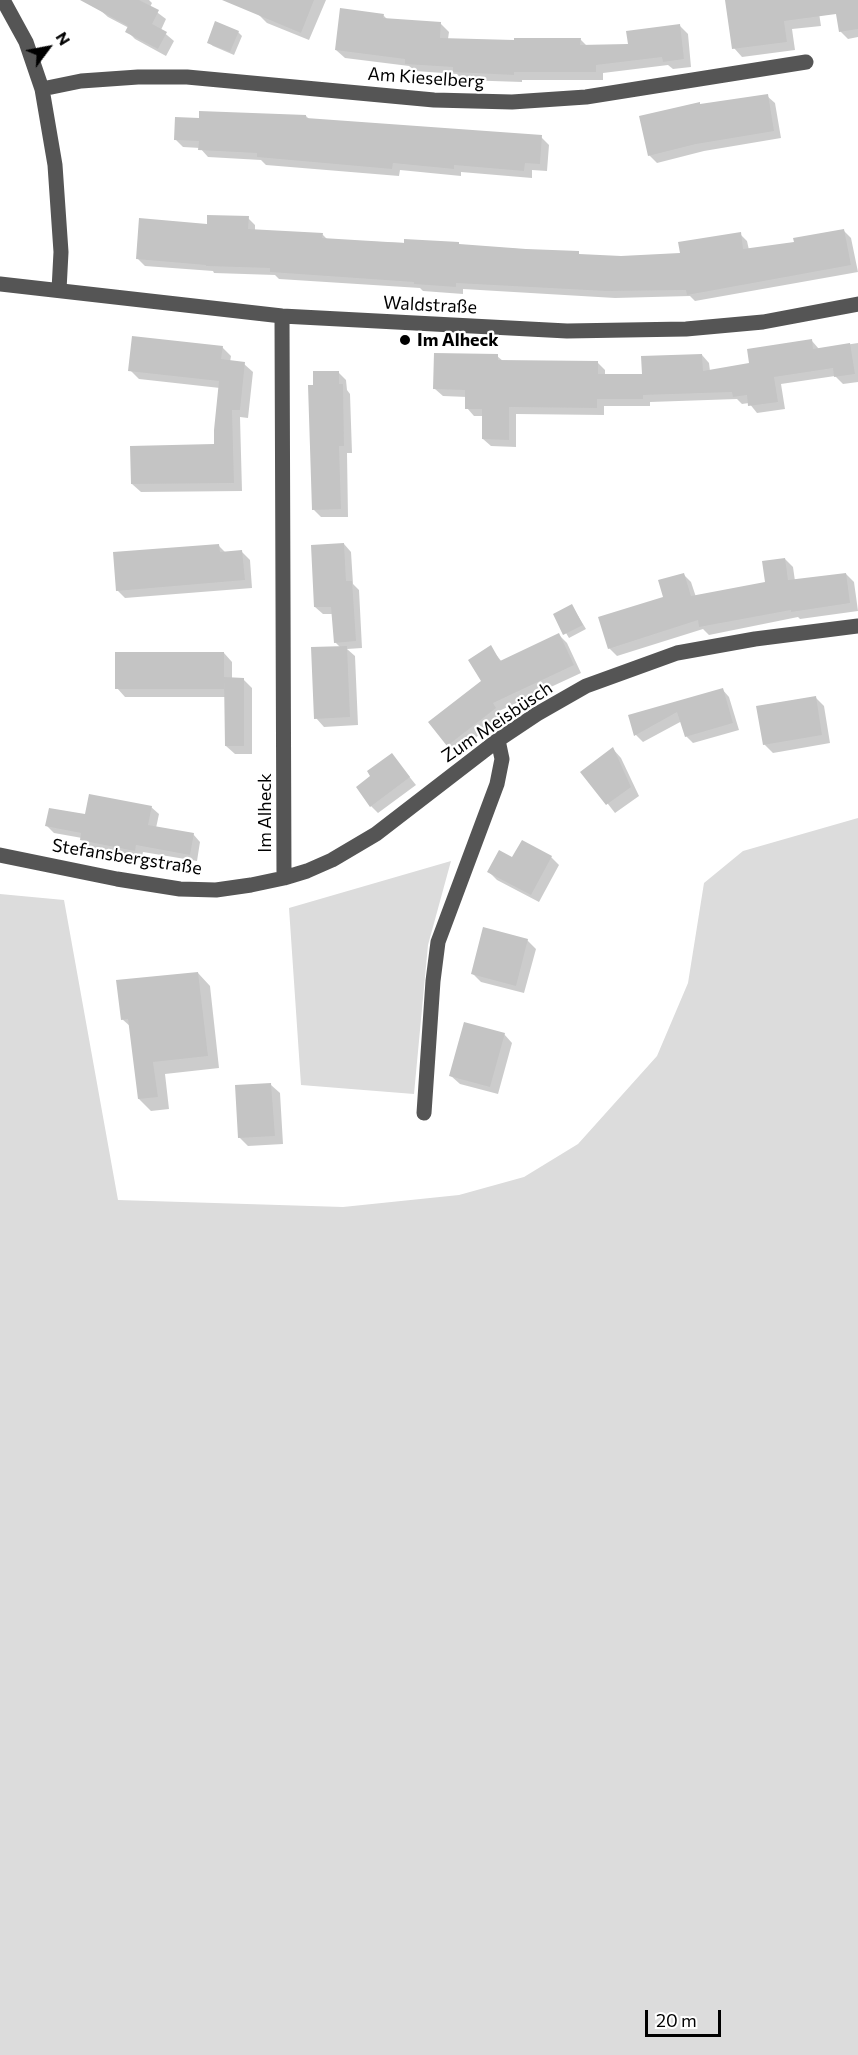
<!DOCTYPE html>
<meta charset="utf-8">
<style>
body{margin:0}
#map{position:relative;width:858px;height:2055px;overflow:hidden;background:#fff;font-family:Commissioner,sans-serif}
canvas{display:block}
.north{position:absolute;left:18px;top:18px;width:60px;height:60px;-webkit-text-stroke:4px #fff;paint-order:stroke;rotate:58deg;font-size:16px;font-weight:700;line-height:24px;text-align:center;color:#000}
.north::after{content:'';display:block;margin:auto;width:21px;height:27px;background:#000;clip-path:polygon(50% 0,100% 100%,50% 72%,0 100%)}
.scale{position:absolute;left:645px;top:2010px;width:76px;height:27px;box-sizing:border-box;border:3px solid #000;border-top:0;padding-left:8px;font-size:18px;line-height:21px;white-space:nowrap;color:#000;-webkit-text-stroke:4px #fff;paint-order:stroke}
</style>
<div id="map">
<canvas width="858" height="2055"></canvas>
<div class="north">N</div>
<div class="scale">20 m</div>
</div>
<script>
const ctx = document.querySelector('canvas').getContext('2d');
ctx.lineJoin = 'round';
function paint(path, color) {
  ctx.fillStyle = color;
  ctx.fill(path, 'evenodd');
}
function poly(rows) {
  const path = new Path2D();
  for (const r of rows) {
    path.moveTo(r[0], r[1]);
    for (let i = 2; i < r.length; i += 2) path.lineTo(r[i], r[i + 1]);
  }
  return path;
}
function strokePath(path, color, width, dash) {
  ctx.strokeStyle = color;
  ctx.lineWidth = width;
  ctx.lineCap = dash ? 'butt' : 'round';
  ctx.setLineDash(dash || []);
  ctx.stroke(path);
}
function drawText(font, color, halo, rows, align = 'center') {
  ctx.font = font + ' Commissioner,sans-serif';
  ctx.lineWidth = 4.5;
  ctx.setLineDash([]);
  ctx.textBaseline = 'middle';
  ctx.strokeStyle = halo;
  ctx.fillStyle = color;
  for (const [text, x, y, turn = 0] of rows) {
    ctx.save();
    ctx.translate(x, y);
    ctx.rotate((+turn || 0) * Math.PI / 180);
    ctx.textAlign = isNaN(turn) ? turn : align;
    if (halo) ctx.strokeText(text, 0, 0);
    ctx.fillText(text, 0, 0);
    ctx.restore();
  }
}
paint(poly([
 [858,818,858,2055,0,2055,0,894,64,900,118,1200,343,1207,459,1195,524,1177,578,1144,657,1056,688,983,704,883,743,851],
 [451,861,428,945,414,1094,301,1085,289,908]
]), '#dcdcdc');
paint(poly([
 [105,0,149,0,152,3,150,7,166,19,161,30,174,41,166,56,135,39,127,31,129,28,108,17,100,10],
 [264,0,326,0,309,40,267,23,258,14],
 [734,0,817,0,821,26,792,29,795,50,742,57,734,48],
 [844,0,858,0,858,37,848,39,840,31],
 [383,15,388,20,441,24,449,32,448,39,515,42,580,39,588,47,630,46,680,26,688,34,691,67,673,69,668,65,603,73,603,80,522,80,522,82,462,80,457,74,415,71,409,66,345,58,336,50],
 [238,32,242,36,234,55,213,46,209,43],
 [767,96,775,103,781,138,704,151,657,163,649,155],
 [201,113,306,116,310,120,541,137,549,145,547,171,532,170,532,178,461,172,461,176,400,170,399,176,266,165,261,160,208,157,200,148,183,147,175,139,200,119],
 [248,218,255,225,255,231,322,234,328,240,460,245,578,253,581,256,621,257,682,255,740,234,747,241,749,250,795,243,843,230,851,238,858,272,695,301,690,296,615,298,463,289,463,294,423,291,420,288,279,279,275,275,214,273,213,271,145,266,138,259,208,225],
 [812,341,819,349,858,343,858,382,843,384,835,376,781,384,785,409,757,413,749,403,742,404,737,399,650,402,650,406,604,406,604,415,516,414,516,447,491,446,483,439,483,416,474,416,467,408,467,397,443,396,435,389,497,356,503,361,597,362,605,370,605,375,644,376,702,355,709,363,710,371,751,364],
 [222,347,231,356,230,362,244,364,253,372,248,418,240,417,242,491,141,492,132,484,216,446,220,388,139,379,130,370],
 [338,372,346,380,347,390,350,394,352,453,347,453,348,517,321,517,313,509,314,386],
 [344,544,351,552,353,584,359,590,362,648,347,649,355,656,358,725,324,727,316,718,341,648,335,642,333,614,323,614,315,607],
 [219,546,226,553,242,552,250,560,252,588,125,598,117,590],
 [785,559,793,567,795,581,846,574,854,582,858,611,800,619,798,617,709,635,703,629,617,656,609,648,665,598,683,574,691,582,696,597,766,584],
 [572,606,586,629,569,638,555,615],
 [559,635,567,643,581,673,499,711,503,716,456,753,430,722,482,681,490,647,502,662],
 [224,653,232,662,232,679,243,679,252,688,252,754,235,754,226,746,226,697,125,697,117,688],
 [722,689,729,697,739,730,693,743,686,736,682,721,643,742,636,735,630,716],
 [816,698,824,706,830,743,773,753,764,744],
 [613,749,621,758,639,796,615,813,583,772],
 [392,755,416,785,378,813,371,806,372,776],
 [151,807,159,814,156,828,193,834,200,842,197,861,143,852,142,857,89,847,82,838,54,833,47,826,86,816],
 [551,857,559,865,539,902,497,880,489,872,513,859],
 [527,940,536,949,524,993,481,982,473,974],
 [198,973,210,986,219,1068,165,1074,169,1109,151,1111,139,1099,131,1027,122,1019],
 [504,1034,512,1043,498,1094,460,1084,451,1076],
 [271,1085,280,1093,283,1144,248,1146,239,1137]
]), '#0003');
paint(poly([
 [80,0,139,0,159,10,152,24,167,32,158,49,125,32,128,26],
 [222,0,314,0,301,33],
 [725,0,858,0,858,29,839,32,836,14,784,21,787,42,732,49],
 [340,8,384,14,383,18,441,22,440,38,514,40,514,38,581,38,580,45,628,44,626,31,680,24,684,59,663,62,662,57,596,65,596,72,514,72,514,75,453,72,453,67,405,64,405,59,335,50],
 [215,21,239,31,230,52,207,43],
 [768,94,774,131,696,144,648,156,639,116,700,102,700,104],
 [199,111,306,115,306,118,542,135,540,164,525,163,524,171,454,165,454,169,393,163,392,169,257,157,257,153,198,150,199,141,174,140,175,117,199,118],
 [207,215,249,216,248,229,323,233,322,238,404,243,404,239,459,242,459,244,526,249,579,251,579,254,621,256,680,253,678,242,741,232,743,249,794,242,793,238,844,229,851,265,687,295,686,290,606,291,456,283,456,287,414,284,414,282,270,272,270,268,206,266,206,265,136,259,139,218,207,224],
 [132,336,223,346,221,359,245,362,240,410,232,410,234,483,131,484,130,446,214,444,214,430,219,381,128,371],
 [812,339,813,349,850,343,855,374,834,377,833,368,774,377,778,402,748,406,747,395,733,397,732,392,643,395,643,399,597,399,597,408,509,407,509,440,482,439,482,409,465,409,465,390,433,389,434,353,498,354,498,360,598,361,598,374,642,374,641,356,702,354,703,371,749,363,747,349],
 [313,371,339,371,339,384,343,384,344,446,339,446,341,509,312,510,308,385,313,385],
 [344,543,346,581,352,581,356,641,334,643,331,607,314,607,311,545],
 [219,544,220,552,242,550,245,580,116,591,113,552],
 [785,558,788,580,846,573,850,603,791,612,791,610,699,627,698,620,608,649,598,617,663,597,658,580,684,573,691,596,765,582,762,561],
 [572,604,583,625,563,635,553,614],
 [559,633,574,665,493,703,496,708,447,746,428,722,481,681,468,660,491,645,500,661],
 [347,646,350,717,314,719,311,647],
 [115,652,224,652,224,689,115,689],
 [224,677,244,678,244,746,225,746],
 [723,688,733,723,685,737,677,712,634,736,628,715],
 [816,696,822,735,763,745,756,706],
 [613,747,631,787,606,805,580,772],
 [392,753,410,777,370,807,356,787,370,776,367,771],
 [89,794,152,806,148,825,194,833,190,855,136,845,135,851,80,840,81,833,45,826,49,808,85,814],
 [522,840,552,856,531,895,487,872,499,850,512,857],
 [483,927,528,939,516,986,471,974],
 [198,972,208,1056,153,1062,158,1097,138,1099,128,1019,121,1020,116,980],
 [464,1022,505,1033,490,1087,449,1076],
 [271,1083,275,1136,238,1138,235,1085]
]), '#c4c4c4');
strokePath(poly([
 [3,0,26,42,42,89,55,165,61,252,59,290],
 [42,89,81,81,138,77,187,77,434,100,512,102,586,97,806,62],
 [0,284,282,316,567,331,686,329,763,322,858,304],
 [282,316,284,878],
 [0,855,117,879,180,889,216,890,251,885,284,878,307,871,332,860,376,834,498,740,537,714,586,686,677,653,755,639,858,626],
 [424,1113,433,981,438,942,497,784,502,759,498,740]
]), '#555', 15);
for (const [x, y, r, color] of [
 [405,340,6,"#000"]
]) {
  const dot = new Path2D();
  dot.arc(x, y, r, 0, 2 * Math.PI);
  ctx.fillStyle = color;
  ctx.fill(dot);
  strokePath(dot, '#fff', 2);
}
drawText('18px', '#000', '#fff', [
 ["Am Kieselberg",426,78,4],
 ["Waldstraße",430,305,3],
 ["Zum Meisbüsch",497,722,-34],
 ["Im Alheck",265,813,-90],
 ["Stefansbergstraße",127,857,9]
]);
drawText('bold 18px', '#000', '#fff', [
 ["Im Alheck",417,340]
], 'left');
</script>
